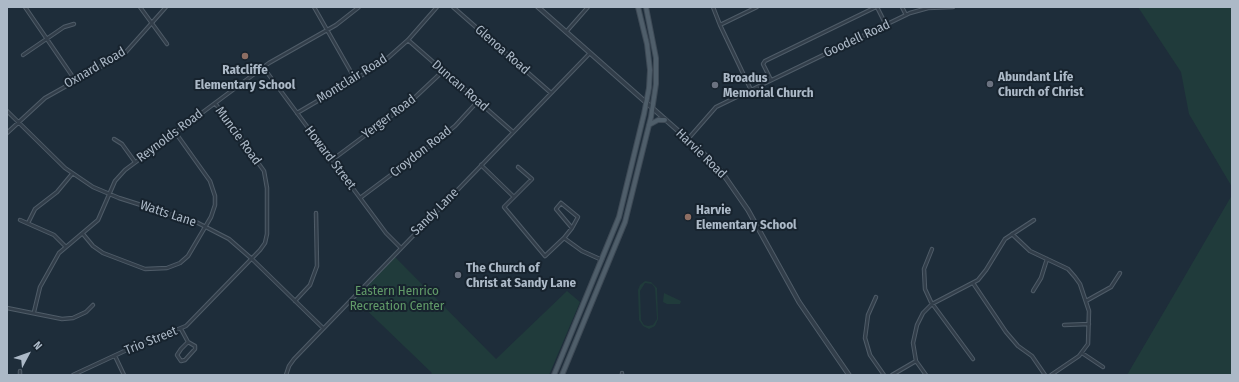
<!DOCTYPE html>
<style>
body{margin:0}
#map{position:relative;width:1239px;height:382px;overflow:hidden;background:#1e2d3a;font-family:"Fira Sans Condensed",sans-serif}
canvas{display:block}
.frame{position:absolute;inset:0;border:8px solid #acb9c7;pointer-events:none}
.north{position:absolute;left:8px;top:334px;width:40px;height:40px;-webkit-text-stroke:3px #17232e;paint-order:stroke;rotate:49deg;font-size:11px;font-weight:700;line-height:16px;text-align:center;color:#acb9c7}
.north::after{content:'';display:block;margin:auto;width:14px;height:18px;background:#acb9c7;clip-path:polygon(50% 0,100% 100%,50% 72%,0 100%)}
</style>
<div id="map">
<canvas width="1239" height="382"></canvas>
<div class="frame"></div>
<div class="north">N</div>
</div>
<script>
const ctx = document.querySelector('canvas').getContext('2d');
ctx.lineJoin = 'round';
function paint(path, color) {
  ctx.fillStyle = color;
  ctx.fill(path, 'evenodd');
}
function poly(rows) {
  const path = new Path2D();
  for (const r of rows) {
    path.moveTo(r[0], r[1]);
    for (let i = 2; i < r.length; i += 2) path.lineTo(r[i], r[i + 1]);
  }
  return path;
}
function strokePath(path, color, width, dash) {
  ctx.strokeStyle = color;
  ctx.lineWidth = width;
  ctx.lineCap = dash ? 'butt' : 'round';
  ctx.setLineDash(dash || []);
  ctx.stroke(path);
}
function drawText(font, color, halo, rows, align = 'center') {
  ctx.font = font + ' "Fira Sans Condensed",sans-serif';
  ctx.lineWidth = 4;
  ctx.setLineDash([]);
  ctx.textBaseline = 'middle';
  ctx.strokeStyle = halo;
  ctx.fillStyle = color;
  for (const [text, x, y, turn = 0] of rows) {
    ctx.save();
    ctx.translate(x, y);
    ctx.rotate((+turn || 0) * Math.PI / 180);
    ctx.textAlign = isNaN(turn) ? turn : align;
    if (halo) ctx.strokeText(text, 0, 0);
    ctx.fillText(text, 0, 0);
    ctx.restore();
  }
}
paint(poly([
 [1138,7,1232,7,1232,187,1189,114,1181,72],
 [1232,195,1232,375,1127,375,1182,281],
 [395,257,496,359,567,291,580,302,549,375,430,375,432,373,355,299],
 [645,281,651,282,657,288,658,319,655,326,649,329,643,326,639,320,638,290,640,285],
 [645,283,652,284,655,288,657,319,653,325,648,326,644,325,641,320,640,291],
 [664,293,681,301,680,304,667,304,663,302]
]), '#203b3b');
const minor = poly([
 [25,7,75,80],
 [140,7,167,44],
 [314,7,355,79],
 [453,7,551,93],
 [713,7,720,25,751,90],
 [877,7,886,25],
 [902,7,906,15],
 [720,25,757,7],
 [566,32,588,7],
 [408,40,513,132],
 [23,55,64,27,74,24],
 [263,67,386,233,400,247],
 [771,80,763,64,765,61,876,7],
 [7,111,65,168,93,187,119,198,198,223,229,239,252,259,323,328],
 [297,113,381,64,408,40,437,7],
 [7,133,45,98,125,53,166,7],
 [114,139,122,144,135,162],
 [688,139,716,107,910,13,928,8,953,7],
 [332,160,410,102,443,71],
 [481,165,514,197,504,207,545,256,564,238,582,251,602,260],
 [514,197,532,179,518,167],
 [360,198,435,142,455,126,478,101],
 [561,203,578,217,572,228,556,209,561,203],
 [20,220,54,235,66,247],
 [28,223,35,209,57,192,72,174],
 [83,234,93,246,103,253,145,269,167,268,180,263,188,256,211,217,215,205,215,196,210,181,175,132],
 [1012,234,1030,251,1068,269,1075,277,1080,284,1089,311,1088,344,1079,356,1051,375],
 [564,238,572,228],
 [932,249,924,269,925,289,931,302,973,359],
 [973,283,1006,332,1018,346,1032,356,1045,375],
 [1033,291,1041,278,1047,259],
 [876,297,868,315,865,338,870,355,884,375],
 [295,301,310,285,317,266,316,213],
 [1086,301,1111,287,1120,273],
 [7,308,62,319,73,318,86,312,93,305],
 [34,312,40,287,59,253,98,220,115,181,125,170,269,63,336,25,359,7],
 [1064,325,1089,324],
 [181,329,188,342,195,346,195,349,185,360,181,361,177,355,181,349,188,342],
 [1082,353,1103,367],
 [115,356,124,375],
 [20,371,20,375],
 [622,373,622,375],
 [73,375,131,348,186,326,260,250,265,243,267,234,267,188,264,171,215,103],
 [286,375,289,366,294,359,590,53],
 [892,375,916,361],
 [926,375,916,361,913,343,917,325,923,313,932,304,978,280,986,270,1005,239,1034,220]
]);
const tertiary = poly([
 [538,7,701,151,721,171,748,210,799,302,849,375]
]);
const primary = poly([
 [649,125,658,120,665,120],
 [554,375,619,217,644,114,649,88,650,70,647,44,638,7],
 [562,375,625,222,651,117,656,84,656,58,646,7]
]);
strokePath(minor, '#4f5c68', 4.5);
strokePath(tertiary, '#4f5c68', 5.5);
strokePath(primary, '#3e4a56', 6);
strokePath(minor, '#323e4a', 2.5);
strokePath(tertiary, '#323e4a', 3.5);
strokePath(primary, '#4f5e6a', 4);
for (const [x, y, r, color] of [
 [245,56,4,"#8d6e63"],
 [990,84,4,"#6b7280"],
 [715,85,4,"#6b7280"],
 [688,217,4,"#8d6e63"],
 [458,275,4,"#6b7280"]
]) {
  const dot = new Path2D();
  dot.arc(x, y, r, 0, 2 * Math.PI);
  ctx.fillStyle = color;
  ctx.fill(dot);
  strokePath(dot, '#17232e', 1.5);
}
drawText('13px', '#acb9c7', '#17232e', [
 ["Goodell Road",857,39,-25],
 ["Glenoa Road",502,50,41],
 ["Oxnard Road",95,68,-30],
 ["Montclair Road",352,79,-32],
 ["Duncan Road",460,86,41],
 ["Yerger Road",389,117,-37],
 ["Reynolds Road",170,136,-37],
 ["Muncie Road",238,136,54],
 ["Croydon Road",421,152,-38],
 ["Harvie Road",701,154,44],
 ["Howard Street",330,158,53],
 ["Sandy Lane",435,212,-45],
 ["Watts Lane",168,214,18],
 ["Trio Street",151,341,-22]
]);
drawText('bold 13px', '#acb9c7', '#17232e', [
 ["Ratcliffe",245,70,"center"],
 ["Elementary School",245,85,"center"],
 ["Abundant Life",998,77],
 ["Church of Christ",998,92],
 ["Broadus",723,78],
 ["Memorial Church",723,93],
 ["Harvie",696,210],
 ["Elementary School",696,225],
 ["The Church of",466,268],
 ["Christ at Sandy Lane",466,283]
], 'left');
drawText('13px', '#619a68', '#17232e', [
 ["Eastern Henrico",397,291],
 ["Recreation Center",397,306]
]);
</script>
